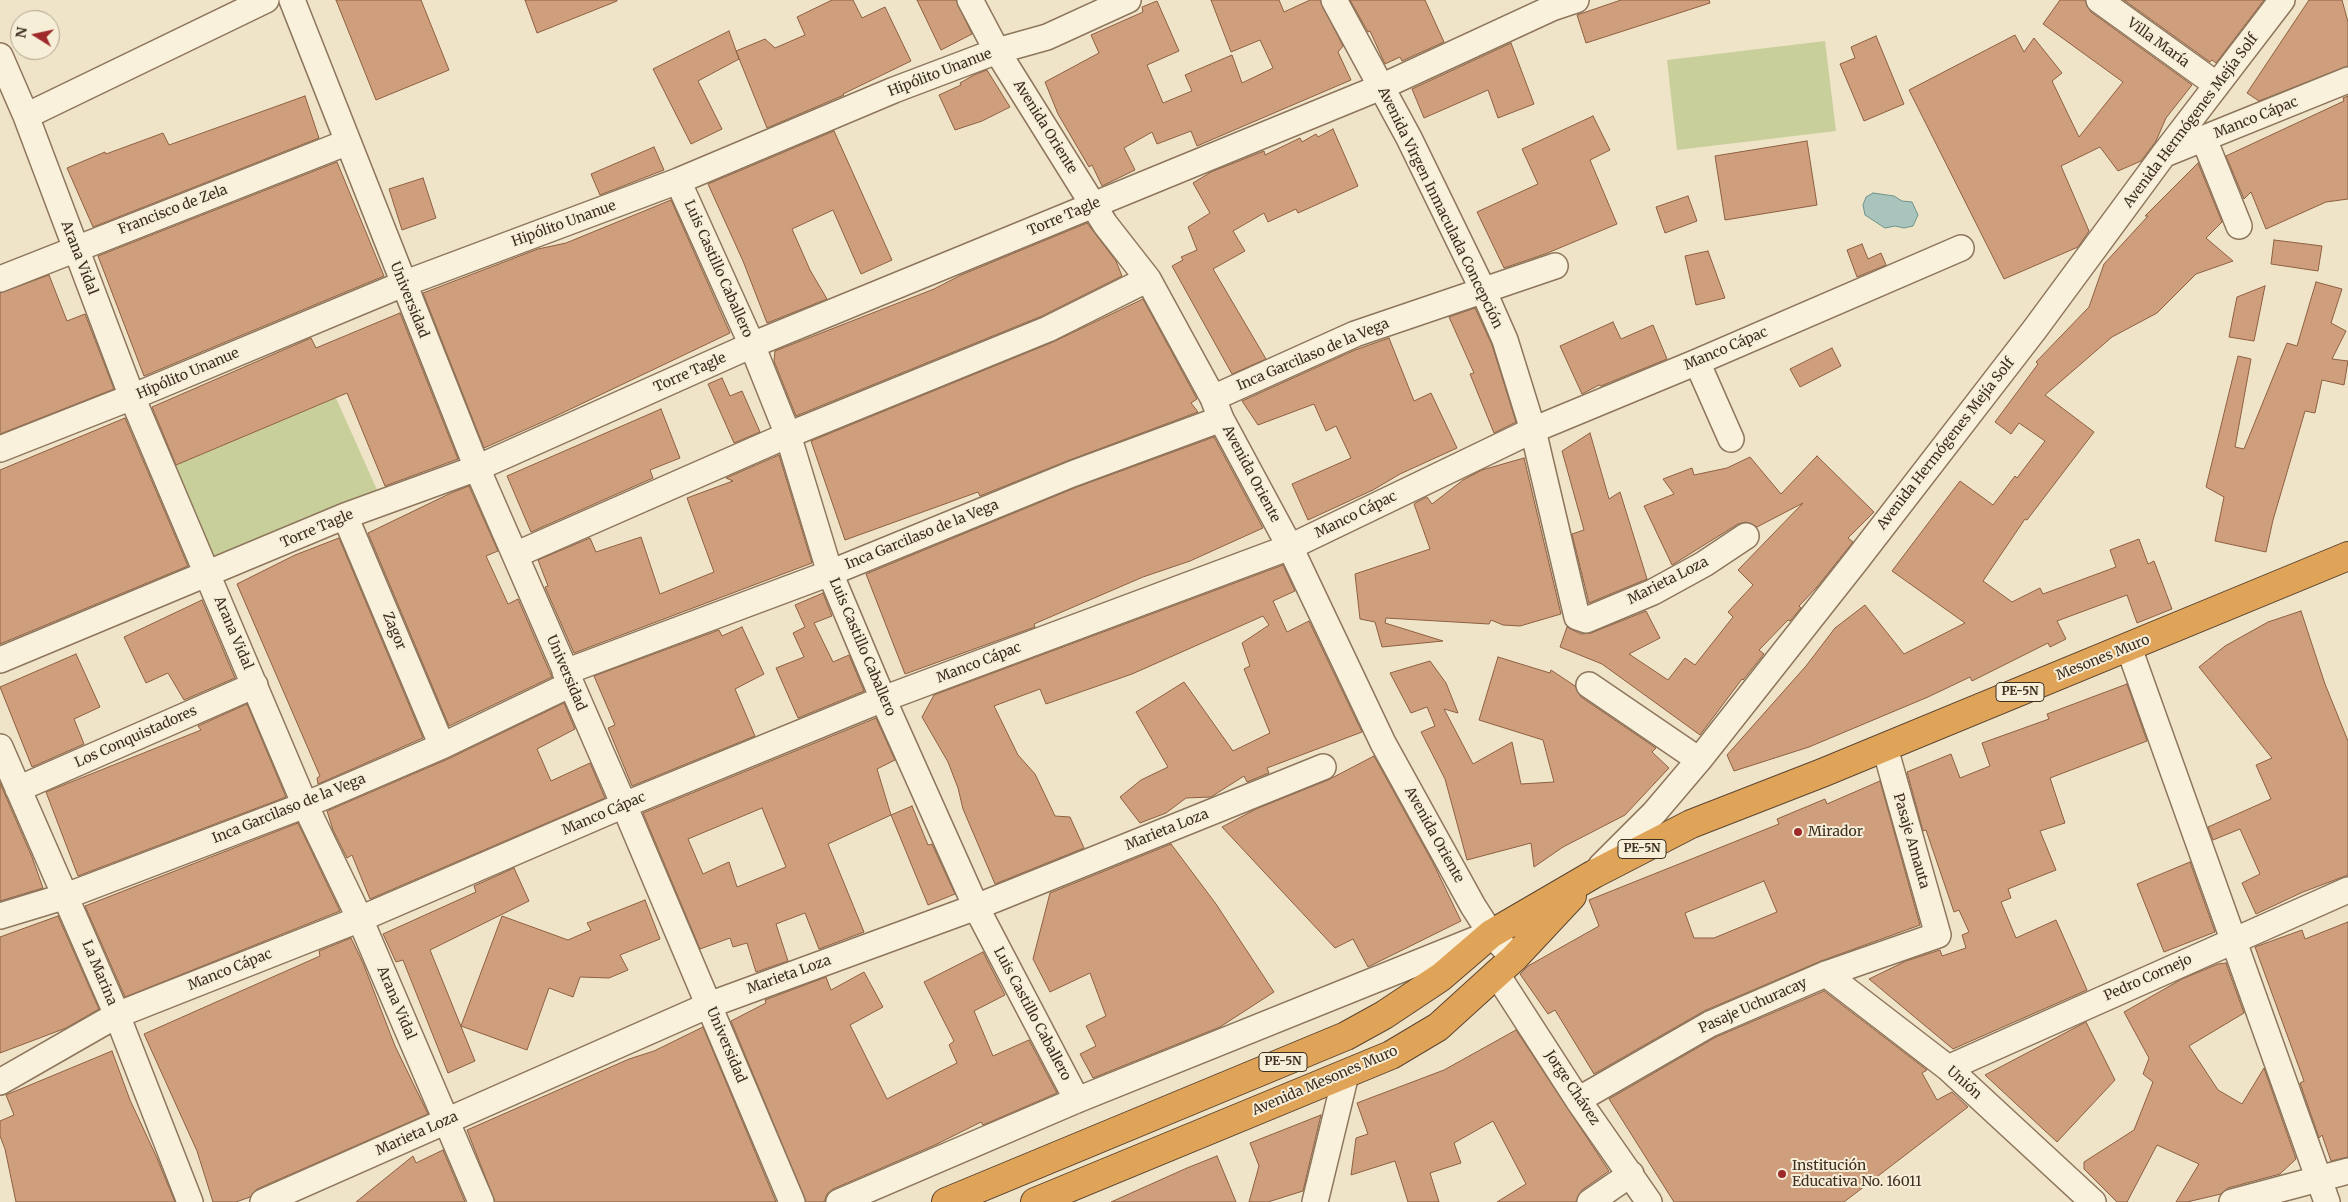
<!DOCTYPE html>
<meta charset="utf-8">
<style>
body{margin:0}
#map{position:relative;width:2348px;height:1202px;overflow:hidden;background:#f0e4c8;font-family:Merriweather,serif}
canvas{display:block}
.north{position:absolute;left:10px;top:10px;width:50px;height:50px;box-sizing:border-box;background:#f7eed8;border:1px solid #ada18e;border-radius:50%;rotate:280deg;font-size:14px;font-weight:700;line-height:20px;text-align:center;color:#3d2e20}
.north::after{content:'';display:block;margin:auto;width:18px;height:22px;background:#9e2a2b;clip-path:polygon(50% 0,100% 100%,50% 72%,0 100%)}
</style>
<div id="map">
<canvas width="2348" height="1202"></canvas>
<div class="north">N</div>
</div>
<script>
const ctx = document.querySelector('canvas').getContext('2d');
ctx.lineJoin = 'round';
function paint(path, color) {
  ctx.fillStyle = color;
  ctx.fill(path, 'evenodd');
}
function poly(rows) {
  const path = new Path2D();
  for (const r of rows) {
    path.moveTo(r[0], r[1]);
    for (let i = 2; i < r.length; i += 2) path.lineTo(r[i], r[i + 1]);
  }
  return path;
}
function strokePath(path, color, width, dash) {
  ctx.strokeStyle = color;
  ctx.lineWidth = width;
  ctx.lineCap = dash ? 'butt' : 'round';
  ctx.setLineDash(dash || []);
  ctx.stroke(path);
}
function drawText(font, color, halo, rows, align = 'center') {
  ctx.font = font + ' Merriweather,serif';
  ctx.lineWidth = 4;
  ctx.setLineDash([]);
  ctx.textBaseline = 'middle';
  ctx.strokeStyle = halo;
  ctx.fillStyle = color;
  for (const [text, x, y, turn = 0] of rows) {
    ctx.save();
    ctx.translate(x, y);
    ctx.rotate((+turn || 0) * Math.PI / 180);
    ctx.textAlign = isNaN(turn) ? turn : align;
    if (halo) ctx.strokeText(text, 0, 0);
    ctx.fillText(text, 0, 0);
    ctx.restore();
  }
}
paint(poly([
 [1825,41,1836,131,1677,150,1667,60],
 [336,398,378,492,210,564,176,465]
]), '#c9cf9b');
const water = poly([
 [1873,193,1894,196,1902,201,1912,202,1918,215,1913,226,1904,228,1895,226,1885,228,1865,215,1863,205,1866,197,1873,193]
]);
paint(water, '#a9c4bc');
strokePath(water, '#6f938a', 1);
const building = poly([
 [336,0,421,0,449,70,376,100,336,0],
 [525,0,617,0,617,1,537,33,525,0],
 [832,0,853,0,862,18,885,7,911,61,843,94,844,95,767,128,736,51,765,39,775,48,805,35,797,17,832,0],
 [917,0,956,0,972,34,941,50,917,0],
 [1211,0,1279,0,1284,12,1310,0,1320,0,1343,46,1338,52,1351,80,1197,146,1191,131,1157,144,1152,132,1124,148,1135,170,1102,186,1092,165,1089,167,1058,114,1045,82,1099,53,1091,35,1143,12,1142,7,1157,1,1179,51,1147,65,1163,103,1192,91,1185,75,1232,55,1242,83,1273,68,1260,40,1231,52,1211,0],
 [1350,0,1425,0,1444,42,1402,61,1400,57,1385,64,1370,31,1368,32,1350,0],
 [1621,0,1709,0,1710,3,1586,43,1577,15,1621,0],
 [2060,0,2085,0,2091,12,2192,85,2166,118,2156,141,2141,161,2118,171,2100,147,2061,166,2089,231,2078,247,2004,279,1909,90,2015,35,2024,52,2034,38,2062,73,2052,81,2079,137,2123,82,2043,24,2060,0],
 [2124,0,2264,0,2216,63,2212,60,2210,62,2124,0],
 [2309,0,2342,0,2348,22,2348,66,2259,101,2247,93,2309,0],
 [729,31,739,59,698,81,722,129,691,144,653,69,729,31],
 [1876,36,1904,104,1864,121,1840,64,1855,58,1851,47,1876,36],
 [1511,43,1534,104,1498,118,1488,90,1424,118,1412,89,1511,43],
 [987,70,1010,107,982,121,955,130,939,95,961,85,960,83,974,75,987,70],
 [305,96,319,138,93,227,67,168,105,152,106,154,163,133,169,145,305,96],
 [2348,96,2348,199,2326,202,2266,229,2251,192,2244,199,2226,156,2344,101,2343,98,2348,96],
 [1593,116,1610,150,1590,160,1617,224,1545,254,1504,268,1477,212,1538,184,1522,149,1593,116],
 [1333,129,1358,186,1298,213,1296,209,1268,222,1264,213,1233,231,1245,251,1213,269,1266,359,1232,374,1172,266,1183,260,1181,257,1197,250,1188,227,1210,213,1193,183,1211,172,1264,151,1265,155,1300,138,1302,142,1316,134,1318,137,1333,129],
 [834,131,892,260,861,274,833,210,792,229,810,270,827,299,767,323,743,261,708,184,834,131],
 [1807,141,1817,205,1725,220,1715,156,1807,141],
 [654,147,664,170,600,195,591,174,654,147],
 [337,162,384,276,144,376,98,256,337,162],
 [2198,163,2222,222,2206,238,2233,261,2196,274,2157,313,2112,337,2045,395,2094,432,2027,520,2025,519,1983,581,2012,602,2040,588,2043,594,2116,567,2110,550,2139,539,2148,564,2154,561,2172,609,2137,623,2127,595,2057,621,2066,639,2050,647,2048,643,1972,681,1970,677,1928,697,1809,747,1734,771,1727,755,1806,666,1835,628,1865,605,1904,654,1965,623,1892,571,1960,481,1993,505,2015,476,2017,478,2045,441,2019,423,2011,434,1995,422,2038,364,2036,362,2089,307,2104,264,2148,216,2145,216,2198,163],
 [423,178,436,218,402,230,389,189,423,178],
 [1688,196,1697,221,1665,233,1656,207,1688,196],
 [671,200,730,333,556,416,484,448,423,293,538,249,566,243,671,200],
 [1087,223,1116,261,1122,276,1042,316,796,416,774,361,775,351,934,289,961,275,1087,223],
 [2274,240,2322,246,2318,271,2271,264,2274,240],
 [1862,244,1868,259,1881,253,1886,265,1857,277,1847,250,1862,244],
 [1708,251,1725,298,1696,305,1685,256,1708,251],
 [49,275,67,321,85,314,114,389,0,434,0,293,49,275],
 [2316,282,2342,289,2331,323,2346,331,2332,359,2348,361,2344,385,2322,380,2315,413,2305,411,2273,520,2266,552,2215,541,2224,497,2206,487,2238,356,2251,359,2235,447,2244,449,2287,343,2297,346,2316,282],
 [2265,286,2254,341,2229,337,2237,297,2265,286],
 [1143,299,1197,399,1191,403,1198,412,1067,461,980,496,978,492,845,540,811,441,1053,342,1143,299],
 [1475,308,1492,345,1516,422,1494,433,1470,374,1474,373,1449,317,1475,308],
 [400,313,458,459,385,486,347,393,176,465,152,407,311,338,316,348,400,313],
 [1613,322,1621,339,1653,325,1667,359,1601,386,1599,385,1582,394,1560,346,1613,322],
 [1389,338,1414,401,1431,393,1457,448,1400,474,1373,490,1308,520,1292,484,1351,458,1336,426,1326,431,1314,404,1258,425,1242,401,1355,350,1389,338],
 [1832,348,1841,366,1800,387,1790,369,1832,348],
 [722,378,730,396,742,391,760,432,734,443,708,384,722,378],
 [661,409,680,458,650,470,653,478,531,532,507,476,661,409],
 [125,418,188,566,0,644,0,470,125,418],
 [1590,433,1609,499,1620,492,1647,579,1589,603,1572,534,1584,530,1562,451,1590,433],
 [1214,437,1263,528,1190,561,1143,577,1034,624,1035,627,905,674,866,574,1077,487,1214,437],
 [779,455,812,563,574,653,545,587,548,586,538,560,590,538,596,552,641,537,660,594,714,572,687,498,733,481,726,478,779,455],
 [1817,456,1874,512,1848,538,1853,542,1817,587,1799,606,1801,608,1790,621,1788,620,1759,650,1764,654,1743,680,1742,679,1700,735,1602,664,1560,647,1567,627,1581,634,1591,633,1646,611,1660,638,1629,654,1668,680,1685,658,1695,665,1733,617,1728,612,1753,585,1738,570,1803,503,1757,527,1746,522,1738,524,1672,565,1644,506,1674,494,1663,479,1692,468,1694,475,1727,468,1750,457,1781,494,1817,456],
 [1524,458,1561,614,1520,626,1503,625,1491,620,1489,624,1386,618,1385,623,1443,641,1382,647,1375,622,1360,619,1355,574,1430,549,1414,504,1417,502,1427,497,1432,504,1463,480,1482,470,1524,458],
 [469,486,498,551,486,556,508,604,518,599,552,677,449,726,368,533,451,493,469,486],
 [339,538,423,738,318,784,317,778,320,776,237,584,295,555,339,538],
 [1283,565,1295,591,1273,601,1287,632,1309,621,1362,732,1267,768,1269,773,1247,782,1244,776,1211,797,1186,798,1166,813,1140,823,1120,797,1141,780,1168,767,1136,712,1184,682,1233,751,1270,733,1244,669,1250,666,1242,643,1269,625,1263,616,1132,674,1046,704,1040,689,994,706,1018,755,1035,774,1055,816,1070,817,1084,848,995,884,963,809,958,788,948,762,922,717,934,695,1283,565],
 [823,593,832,616,814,623,833,662,849,655,864,691,798,718,776,668,804,657,793,633,805,627,795,605,823,593],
 [202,600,235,678,184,700,168,673,146,683,124,637,202,600],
 [2301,611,2325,684,2348,741,2348,875,2303,892,2256,914,2242,883,2260,874,2240,829,2213,840,2208,827,2271,799,2256,765,2272,758,2199,667,2225,646,2268,622,2301,611],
 [742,627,764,674,735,689,755,736,632,786,608,728,615,725,594,676,719,630,722,636,742,627],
 [76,654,100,707,74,719,84,744,32,767,0,687,76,654],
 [1498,657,1550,673,1551,670,1575,686,1581,697,1656,748,1652,752,1669,768,1625,815,1563,847,1534,867,1531,843,1467,860,1445,779,1421,732,1435,726,1427,707,1411,713,1390,673,1430,661,1446,683,1458,713,1444,709,1473,764,1512,742,1521,784,1554,782,1543,740,1479,720,1498,657],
 [2127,684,2147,741,2050,778,2065,823,2040,831,2056,870,2008,889,2011,898,2001,902,2016,938,2056,920,2087,990,1953,1049,1869,979,1906,961,1940,950,1942,956,1966,948,1962,935,1969,932,1959,910,1954,912,1926,830,1923,831,1907,772,1951,754,1960,778,1990,766,1982,743,2049,719,2047,714,2127,684],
 [564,703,575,729,537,749,551,781,590,763,605,798,370,899,352,855,347,858,333,830,327,811,448,759,564,703],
 [247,704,286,797,78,876,46,792,201,730,198,726,247,704],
 [876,718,895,760,877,769,891,815,828,844,864,932,819,949,805,913,776,924,788,961,756,972,747,943,733,947,730,938,700,949,643,813,876,718],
 [762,808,786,867,737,887,729,862,703,874,688,839,762,808],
 [1374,756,1433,863,1461,921,1368,967,1353,939,1335,948,1222,827,1256,809,1328,780,1374,756],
 [1880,781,1920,925,1821,961,1704,1011,1594,1074,1555,1010,1548,1014,1520,974,1528,966,1599,926,1589,900,1779,824,1777,819,1825,799,1827,804,1880,781],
 [1764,881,1777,912,1714,938,1694,938,1685,913,1764,881],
 [0,783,32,857,43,888,0,901,0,783],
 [912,806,928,845,932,844,955,894,928,905,891,815,912,806],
 [298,823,340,911,125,997,85,906,298,823],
 [1171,844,1216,904,1274,992,1220,1027,1093,1078,1080,1054,1096,1046,1086,1026,1106,1016,1090,973,1050,992,1033,959,1050,893,1171,844],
 [2190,862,2215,932,2164,952,2137,884,2190,862],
 [514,868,529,901,430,950,475,1061,448,1073,403,960,396,962,383,934,476,892,474,886,514,868],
 [645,900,660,939,620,955,628,970,609,978,580,977,573,997,549,988,527,1050,461,1026,502,916,568,940,591,930,587,923,645,900],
 [58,916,99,1009,66,1028,0,1053,0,937,58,916],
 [2348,922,2348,1157,2331,1161,2322,1135,2319,1138,2300,1083,2304,1081,2255,947,2302,930,2305,939,2348,922],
 [351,938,363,963,395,1046,428,1114,257,1189,250,1197,236,1202,213,1202,197,1151,144,1034,320,956,319,951,351,938],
 [983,952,1005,995,974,1011,993,1056,1029,1040,1057,1093,983,1125,981,1122,935,1145,833,1189,827,1194,824,1202,806,1202,731,1021,766,1003,765,1000,826,977,831,990,864,972,883,1007,850,1025,887,1099,957,1063,949,1045,954,1041,924,982,983,952],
 [2226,963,2244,1013,2189,1046,2218,1090,2242,1104,2264,1068,2296,1159,2280,1174,2228,1188,2221,1194,2187,1202,2176,1202,2199,1164,2157,1145,2127,1202,2117,1202,2084,1169,2084,1162,2134,1130,2153,1082,2143,1074,2149,1058,2124,1012,2182,979,2218,964,2226,963],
 [1824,991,1927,1070,1922,1073,1937,1100,1952,1092,1968,1107,1844,1202,1674,1202,1609,1099,1716,1037,1824,991],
 [2086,1022,2115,1080,2057,1142,1985,1075,2086,1022],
 [703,1027,776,1202,495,1202,467,1130,629,1059,654,1051,703,1027],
 [1516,1030,1609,1171,1582,1190,1576,1202,1497,1202,1526,1184,1493,1121,1454,1143,1461,1163,1430,1173,1439,1202,1408,1202,1395,1161,1351,1175,1356,1138,1368,1134,1357,1103,1444,1070,1516,1030],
 [112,1051,130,1100,157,1158,175,1202,16,1202,5,1149,0,1136,0,1121,14,1115,6,1095,112,1051],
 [1321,1115,1303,1191,1268,1202,1249,1202,1259,1166,1250,1143,1321,1115],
 [443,1150,465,1202,356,1202,413,1156,416,1163,443,1150],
 [1217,1156,1236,1202,1111,1202,1187,1168,1217,1156]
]);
paint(building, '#cf9f7d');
strokePath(building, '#8d5f41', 1);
const minor = poly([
 [292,0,477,468,624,805,792,1202],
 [970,0,997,51,1105,224,1148,279,1213,398,1221,419,1290,547,1383,743,1473,906,1491,934,1514,958],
 [1334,0,1409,138,1483,290,1505,340,1533,430,1577,617,1586,620,1653,592,1704,564,1746,536],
 [2099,0,2217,85],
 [0,56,26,116,132,397,305,805,360,919,481,1202],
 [26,116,266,0],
 [2204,139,2239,226],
 [2165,154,2348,80],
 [678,181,752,345,788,435,830,573,883,699,976,907,1077,1100],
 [0,279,348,142],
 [1697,362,1731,439],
 [1213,398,1355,334,1555,266],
 [0,449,132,397,403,284,678,181,894,90,997,51,1047,37,1128,0],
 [345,516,442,746],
 [515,555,788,435,1048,329,1148,279],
 [2129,648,2327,1202],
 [0,660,345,516,477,468,752,345,1381,87,1552,8,1576,0],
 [565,672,830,573,1072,474,1221,419],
 [1589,685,1699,760],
 [0,747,117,1015,190,1202],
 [18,789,255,685],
 [1601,866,1654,813,1699,760,1856,561,2035,329,2164,154,2282,0],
 [0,916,66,896,305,805,442,746,571,684],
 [1496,973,1578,1100,1649,1202],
 [1826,974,1948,1068,2093,1202],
 [1948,1068,2348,890],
 [0,1082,117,1015,360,919,624,805,883,699,1290,547,1533,430,1697,362,1961,248],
 [1578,1100,1710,1024,1826,974,1938,935,1885,748],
 [263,1202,709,1005,976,907,1323,767],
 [839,1202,1077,1100,1484,936],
 [1315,1202,1346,1074],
 [1590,1202,1631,1174],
 [2232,1202,2348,1171]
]);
const highway = poly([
 [946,1202,1346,1036,1384,1015,1441,977,1491,934,1594,874,1691,824,1822,773,2348,556],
 [1035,1202,1391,1055,1438,1027,1514,958,1572,896]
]);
strokePath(minor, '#8d765c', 28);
strokePath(highway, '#5b4430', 30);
strokePath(minor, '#faf1dc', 25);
strokePath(highway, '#e0a458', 28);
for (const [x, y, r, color] of [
 [1798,832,5,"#9e2a2b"],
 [1782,1174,5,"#9e2a2b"]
]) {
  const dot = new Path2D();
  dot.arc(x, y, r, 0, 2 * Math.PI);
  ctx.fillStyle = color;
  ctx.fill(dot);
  strokePath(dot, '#f7eed8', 2);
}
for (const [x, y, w] of [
 [2020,692,48],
 [1642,849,48],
 [1283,1062,48]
]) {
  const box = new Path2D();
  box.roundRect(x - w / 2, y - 9.5, w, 19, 4);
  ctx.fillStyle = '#f7eed8';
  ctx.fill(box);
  strokePath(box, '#3d2e20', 1);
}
drawText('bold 12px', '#3d2e20', null, [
 ["PE-5N",2020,692],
 ["PE-5N",1642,849],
 ["PE-5N",1283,1062]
]);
drawText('14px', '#3d2e20', '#f7eed8', [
 ["Villa María",2158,43,36],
 ["Hipólito Unanue",940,73,-21],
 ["Manco Cápac",2256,118,-22],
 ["Avenida Hermógenes Mejía Solf",2191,121,-53],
 ["Avenida Oriente",1045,127,58],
 ["Avenida Virgen Inmaculada Concepción",1440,208,64],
 ["Francisco de Zela",173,210,-21],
 ["Torre Tagle",1064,217,-23],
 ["Hipólito Unanue",564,224,-20],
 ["Arana Vidal",79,258,69],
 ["Luis Castillo Caballero",718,269,66],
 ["Universidad",409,300,68],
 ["Manco Cápac",1726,349,-23],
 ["Inca Garcilaso de la Vega",1313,355,-23],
 ["Torre Tagle",690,373,-24],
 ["Hipólito Unanue",188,374,-23],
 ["Avenida Hermógenes Mejía Solf",1946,444,-52],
 ["Avenida Oriente",1251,474,62],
 ["Manco Cápac",1356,515,-26],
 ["Torre Tagle",317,529,-23],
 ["Inca Garcilaso de la Vega",922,535,-22],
 ["Marieta Loza",1668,581,-27],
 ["Zagor",394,631,67],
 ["Arana Vidal",233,633,67],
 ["Luis Castillo Caballero",862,647,67],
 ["Mesones Muro",2103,658,-22],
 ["Manco Cápac",979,663,-21],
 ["Universidad",566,673,67],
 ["Los Conquistadores",136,737,-24],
 ["Inca Garcilaso de la Vega",289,809,-22],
 ["Manco Cápac",604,814,-23],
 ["Marieta Loza",1167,830,-22],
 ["Avenida Oriente",1434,835,61],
 ["Pasaje Amauta",1911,841,74],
 ["Manco Cápac",230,970,-22],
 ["La Marina",99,973,67],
 ["Marieta Loza",789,975,-20],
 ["Pedro Cornejo",2148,978,-24],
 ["Arana Vidal",396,1003,67],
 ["Pasaje Uchuracay",1753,1006,-24],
 ["Luis Castillo Caballero",1032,1014,62],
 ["Universidad",726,1045,67],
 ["Avenida Mesones Muro",1325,1081,-23],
 ["Unión",1964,1083,42],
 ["Jorge Chávez",1572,1088,56],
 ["Marieta Loza",417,1134,-24]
]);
drawText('14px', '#3d2e20', '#f7eed8', [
 ["Mirador",1808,832],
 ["Institución",1792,1166],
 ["Educativa No. 16011",1792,1182]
], 'left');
</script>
